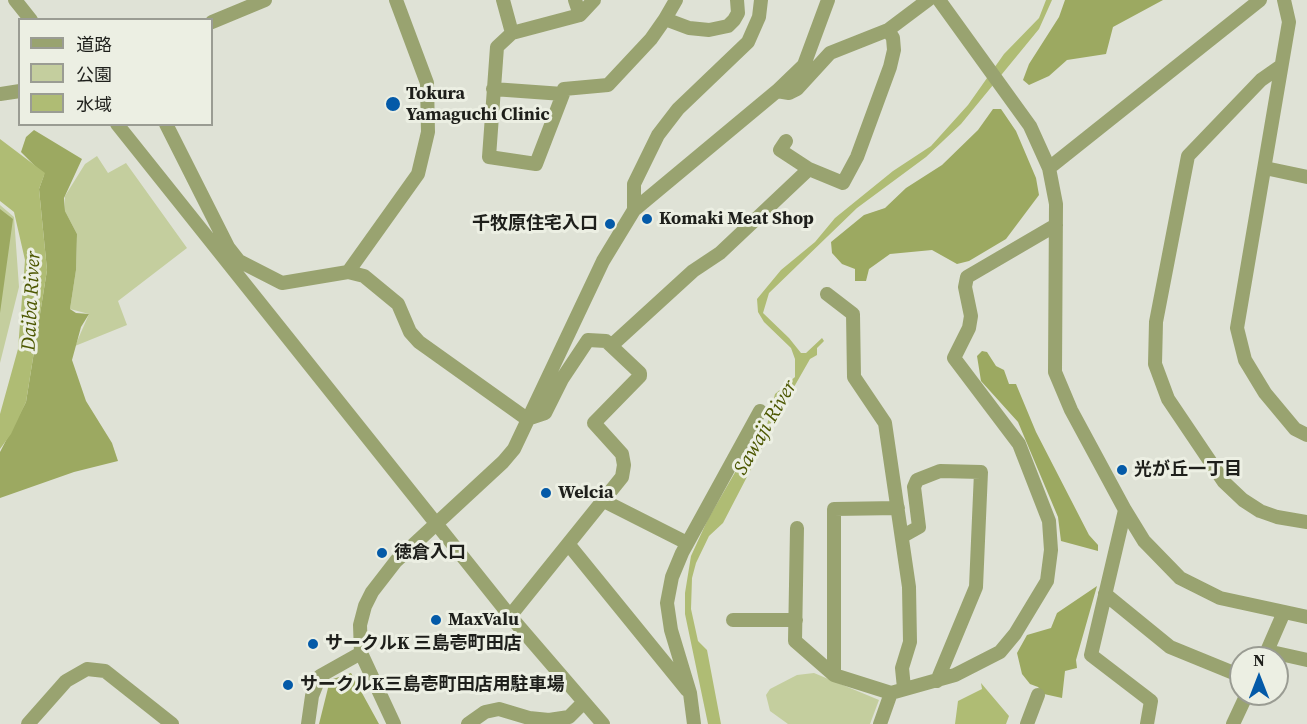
<!DOCTYPE html>
<meta charset="utf-8">
<style>
body{margin:0}
#map{position:relative;width:1307px;height:724px;overflow:hidden;background:#dfe2d6;font-family:"Source Serif 4","Noto Sans JP",serif}
canvas{display:block}
.legend{position:absolute;left:18px;top:18px;width:195px;height:108px;box-sizing:border-box;background:#ecefe3;border:2px solid #9a9c93;margin:0;padding:8px 10px;list-style:none;font-size:18px;color:#1e1f1b}
.legend li{display:flex;align-items:center;gap:12px;height:30px}
.legend b{width:30px;border:2px solid #9a9c93}
.north{position:absolute;left:1229px;top:646px;width:60px;height:60px;box-sizing:border-box;background:#ecefe3;border:2px solid #9a9c93;border-radius:50%;rotate:0deg;font-size:16px;font-weight:700;line-height:24px;text-align:center;color:#1e1f1b}
.north::after{content:'';display:block;margin:auto;width:21px;height:27px;background:#045aa8;clip-path:polygon(50% 0,100% 100%,50% 72%,0 100%)}
</style>
<div id="map">
<canvas width="1307" height="724"></canvas>
<ul class="legend">
<li><b style="height:8px;background:#99a370"></b>道路</li>
<li><b style="height:16px;background:#c4ce9e"></b>公園</li>
<li><b style="height:16px;background:#afbc74"></b>水域</li>
</ul>
<div class="north">N</div>
</div>
<script>
const ctx = document.querySelector('canvas').getContext('2d');
ctx.lineJoin = 'round';
function paint(path, color) {
  ctx.fillStyle = color;
  ctx.fill(path, 'evenodd');
}
function poly(rows) {
  const path = new Path2D();
  for (const r of rows) {
    path.moveTo(r[0], r[1]);
    for (let i = 2; i < r.length; i += 2) path.lineTo(r[i], r[i + 1]);
  }
  return path;
}
function strokePath(path, color, width, dash) {
  ctx.strokeStyle = color;
  ctx.lineWidth = width;
  ctx.lineCap = dash ? 'butt' : 'round';
  ctx.setLineDash(dash || []);
  ctx.stroke(path);
}
function drawText(font, color, halo, rows, align = 'center') {
  ctx.font = font + ' "Source Serif 4","Noto Sans JP",serif';
  ctx.lineWidth = 6;
  ctx.setLineDash([]);
  ctx.textBaseline = 'middle';
  ctx.strokeStyle = halo;
  ctx.fillStyle = color;
  for (const [text, x, y, turn = 0] of rows) {
    ctx.save();
    ctx.translate(x, y);
    ctx.rotate((+turn || 0) * Math.PI / 180);
    ctx.textAlign = isNaN(turn) ? turn : align;
    if (halo) ctx.strokeText(text, 0, 0);
    ctx.fillText(text, 0, 0);
    ctx.restore();
  }
}
paint(poly([
 [97,156,108,173,126,163,187,248,118,301,127,325,75,346,89,314,70,309,76,270,77,234,65,211,65,196,85,164],
 [0,205,14,217,19,287,0,363],
 [814,673,879,700,870,724,788,724,770,711,766,695,770,689,797,675]
]), '#c4ce9e');
paint(poly([
 [1065,0,1163,0,1113,27,1106,54,1067,60,1049,76,1029,85,1023,80,1029,64,1059,17],
 [993,109,1001,109,1016,131,1036,178,1039,195,1006,239,969,261,957,264,932,250,890,254,869,269,866,281,855,281,855,269,842,264,832,253,831,242,864,215,885,208,906,188,942,165,978,130],
 [34,130,82,159,64,198,65,211,77,234,76,270,70,309,76,313,89,314,81,327,72,360,86,401,112,443,118,461,74,472,0,498,0,452,26,402,47,270,39,189,44,175,21,152,26,137],
 [0,209,13,219,0,313],
 [982,351,987,352,996,366,1004,370,1009,384,1016,384,1036,432,1089,535,1098,545,1098,551,1061,541,1058,517,1018,422,981,381,977,356],
 [1097,586,1076,660,1077,668,1065,671,1062,698,1044,694,1038,687,1030,684,1022,674,1017,653,1027,635,1051,628,1057,613],
 [351,673,379,724,319,724,330,680]
]), '#9ca961');
paint(poly([
 [1046,0,1052,0,1039,29,961,124,926,157,857,208,769,293,763,313,789,338,801,353,806,353,822,338,824,341,817,348,817,355,810,359,790,394,723,523,709,536,696,563,692,578,691,609,698,641,707,650,721,724,708,724,685,614,685,593,691,556,708,519,748,450,753,448,767,425,775,394,795,377,795,359,791,348,764,322,758,312,757,299,781,270,815,242,835,218,893,171,931,146,968,105,1004,54,1039,18],
 [0,139,45,173,39,189,47,270,26,402,11,434,0,449,0,414,18,349,25,260,14,212,0,201],
 [981,683,1009,716,1006,724,955,724,958,701,982,689]
]), '#afbc74');
strokePath(poly([
 [15,0,31,20],
 [503,0,512,33],
 [575,0,580,15],
 [676,0,665,19,689,28,709,30,728,26,734,20,738,13,737,0],
 [939,0,1030,126,1049,168,1056,204,1055,372,1071,410,1125,510,1144,541,1180,578,1220,598,1307,617],
 [1284,0,1289,22,1237,328,1245,360,1265,393,1295,429,1307,435],
 [212,22,265,0],
 [888,30,928,0],
 [1281,66,1261,80,1188,156,1156,322,1155,364,1168,399,1224,482,1243,500,1260,511,1277,517,1307,522],
 [493,89,563,94,564,89,608,85,651,39,665,19],
 [777,91,789,93,797,89,830,53,888,30,893,38,894,50,890,67,857,157,843,183,809,169],
 [0,94,20,91],
 [563,94,536,164,489,157,497,47,512,33,580,15,594,0],
 [117,124,510,616,603,724],
 [166,124,228,247,239,261,282,283,348,272,364,276,398,304,410,332,419,342,527,419,545,413,562,379,588,340,606,341,640,373,640,376,594,423,622,454,624,465,622,477,510,616],
 [1049,168,1260,0],
 [1265,168,1307,177],
 [634,210,634,184,658,135,678,109,748,42,759,17,761,0],
 [348,272,418,174,428,132,427,83,396,0],
 [827,294,853,314,854,377,885,423,909,587,910,642,902,668,904,688],
 [612,345,693,271,720,253,809,169,780,150,786,141],
 [604,501,687,543],
 [1125,510,1091,655,1151,701,1147,724],
 [797,528,795,641,834,675,891,693,955,675,1000,652,1015,634,1047,581,1051,550,1049,521,1019,444,954,358,969,328,971,316,965,287,967,277,1056,225],
 [903,536,919,527,914,487,917,480,940,471,981,472,976,587,937,681],
 [569,545,687,690],
 [1105,594,1170,647,1241,676],
 [733,620,796,620],
 [1267,651,1307,660],
 [1264,658,1284,612],
 [834,675,834,509,898,508],
 [28,724,66,681,87,669,105,671,172,724],
 [308,724,312,696,320,676,361,653],
 [394,724,361,653,360,625,365,606,372,592,396,561,503,462,514,449,603,261,634,210,777,91,804,65,828,0],
 [468,724,485,712,499,709,529,718,549,720,569,717,583,703],
 [694,724,690,693,671,630,667,603,672,577,682,553,760,411],
 [880,724,891,693],
 [1027,724,1038,695],
 [1233,724,1247,694]
]), '#99a370', 14);
for (const [x, y, r, color] of [
 [393,104,8,"#045aa8"],
 [647,219,6,"#045aa8"],
 [610,224,6,"#045aa8"],
 [1122,470,6,"#045aa8"],
 [546,493,6,"#045aa8"],
 [382,553,6,"#045aa8"],
 [436,620,6,"#045aa8"],
 [313,644,6,"#045aa8"],
 [288,685,6,"#045aa8"]
]) {
  const dot = new Path2D();
  dot.arc(x, y, r, 0, 2 * Math.PI);
  ctx.fillStyle = color;
  ctx.fill(dot);
  strokePath(dot, '#ecefe3', 2);
}
drawText('bold 18px', '#1e1f1b', '#ecefe3', [
 ["Tokura",406,94],
 ["Yamaguchi Clinic",406,115],
 ["Komaki Meat Shop",659,219],
 ["千牧原住宅入口",598,224,"right"],
 ["光が丘一丁目",1134,470],
 ["Welcia",558,493],
 ["徳倉入口",394,553],
 ["MaxValu",448,620],
 ["サークルK 三島壱町田店",325,644],
 ["サークルK三島壱町田店用駐車場",300,685]
], 'left');
drawText('italic 20px', '#4c5700', '#ecefe3', [
 ["Daiba River",32,301,-87],
 ["Sawaji River",766,428,-60]
]);
</script>
